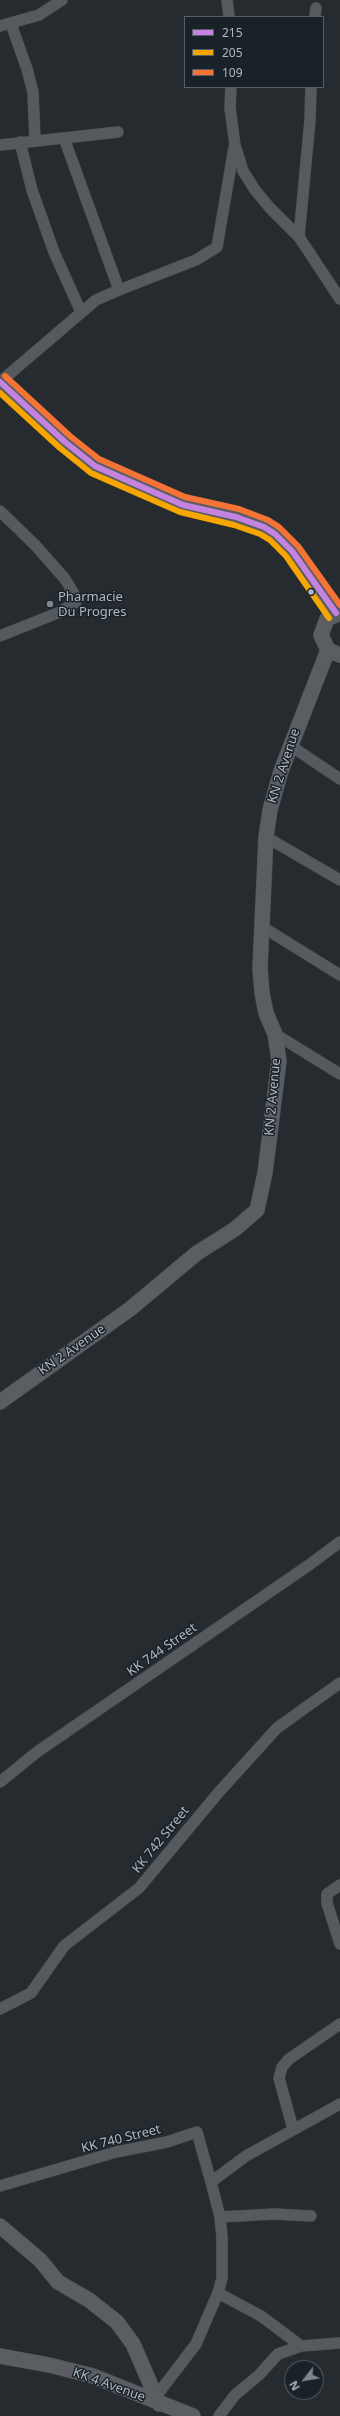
<!DOCTYPE html>
<style>
body{margin:0}
#map{position:relative;width:340px;height:2416px;overflow:hidden;background:#262b30;font-family:"Noto Sans",sans-serif}
canvas{display:block}
.legend{position:absolute;left:184px;top:16px;width:140px;height:72px;box-sizing:border-box;background:#1a2229;border:1px solid #565e66;margin:0;padding:5px 7px;list-style:none;font-size:12px;color:#afb8c1}
.legend li{display:flex;align-items:center;gap:8px;height:20px}
.legend b{width:20px;border:1px solid #565e66}
.north{position:absolute;left:284px;top:2360px;width:40px;height:40px;box-sizing:border-box;background:#1a2229;border:1px solid #565e66;border-radius:50%;rotate:239deg;font-size:11px;font-weight:700;line-height:16px;text-align:center;color:#afb8c1}
.north::after{content:'';display:block;margin:auto;width:14px;height:18px;background:#7f878e;clip-path:polygon(50% 0,100% 100%,50% 72%,0 100%)}
</style>
<div id="map">
<canvas width="340" height="2416"></canvas>
<ul class="legend">
<li><b style="height:5px;background:#c483df"></b>215</li>
<li><b style="height:5px;background:#f7a600"></b>205</li>
<li><b style="height:5px;background:#f57335"></b>109</li>
</ul>
<div class="north">N</div>
</div>
<script>
const ctx = document.querySelector('canvas').getContext('2d');
ctx.lineJoin = 'round';
function poly(rows) {
  const path = new Path2D();
  for (const r of rows) {
    path.moveTo(r[0], r[1]);
    for (let i = 2; i < r.length; i += 2) path.lineTo(r[i], r[i + 1]);
  }
  return path;
}
function strokePath(path, color, width, dash) {
  ctx.strokeStyle = color;
  ctx.lineWidth = width;
  ctx.lineCap = dash ? 'butt' : 'round';
  ctx.setLineDash(dash || []);
  ctx.stroke(path);
}
function drawText(font, color, halo, rows, align = 'center') {
  ctx.font = font + ' "Noto Sans",sans-serif';
  ctx.lineWidth = 3;
  ctx.setLineDash([]);
  ctx.textBaseline = 'middle';
  ctx.strokeStyle = halo;
  ctx.fillStyle = color;
  for (const [text, x, y, turn = 0] of rows) {
    ctx.save();
    ctx.translate(x, y);
    ctx.rotate((+turn || 0) * Math.PI / 180);
    ctx.textAlign = isNaN(turn) ? turn : align;
    if (halo) ctx.strokeText(text, 0, 0);
    ctx.fillText(text, 0, 0);
    ctx.restore();
  }
}
const street = poly([
 [227,0,229,17],
 [315,17,316,8],
 [11,24,27,69,33,92,35,141],
 [0,26,39,15,62,0],
 [231,87,230,108,235,145,243,171,255,190,270,208,299,237,340,299],
 [20,142,32,190,54,252,81,312],
 [0,145,118,132],
 [299,237,310,120,311,87],
 [119,290,196,260,217,247,234,148],
 [0,382,96,300,119,290,64,138],
 [0,511,36,546,65,579,74,594,76,602,60,612,0,636],
 [291,746,340,779],
 [266,837,340,880],
 [261,926,340,975],
 [275,1034,340,1074],
 [0,1782,37,1752,309,1565,340,1542],
 [340,1885,327,1894,327,1903,340,1944],
 [0,2009,31,1993,64,1946,139,1888,219,1792,277,1728,340,1683],
 [293,2129,279,2078,282,2067,289,2059,340,2024],
 [0,2186,116,2152,167,2142,197,2132,211,2182],
 [220,2217,274,2214,311,2216],
 [218,2293,261,2316,301,2346],
 [157,2395,196,2344,218,2293,222,2278,222,2237,220,2217,211,2182,246,2156,340,2104],
 [219,2416,235,2395,259,2375,278,2354,301,2346,340,2343]
]);
const secondary = poly([
 [0,382,65,442,95,466,162,497,183,505,236,517,264,527,275,534,292,551,336,613],
 [340,613,327,619,321,635,328,650,340,655],
 [0,1402,130,1309,197,1253,235,1229,257,1210,265,1173,279,1061,275,1034,266,1013,262,993,260,968,266,837,270,810,281,771,328,650],
 [0,2226,40,2260,58,2282,89,2300,117,2322,133,2344,159,2404],
 [0,2356,49,2365,93,2376,193,2416]
]);
strokePath(street, '#43474b', 12);
strokePath(secondary, '#43474b', 16);
strokePath(street, '#555a5f', 11);
strokePath(secondary, '#5a5d62', 15);
strokePath(poly([
 [0,382,65,442,95,466,183,505,236,517,264,527,275,534,292,551,336,613]
]), '#c483df', 6);
strokePath(poly([
 [0,393,60,448,91,473,180,512,234,525,260,534,270,540,286,556,329,618]
]), '#f7a600', 6);
strokePath(poly([
 [5,376,70,436,99,459,185,497,239,509,268,520,279,527,298,546,340,605]
]), '#f57335', 6);
for (const [x, y, r, color] of [
 [311,592,3.5,"#afb8c1"],
 [50,604,4,"#7f878e"]
]) {
  const dot = new Path2D();
  dot.arc(x, y, r, 0, 2 * Math.PI);
  ctx.fillStyle = color;
  ctx.fill(dot);
  strokePath(dot, '#1a2229', 1.5);
}
drawText('13px', '#afb8c1', '#1a2229', [
 ["Pharmacie",58,597],
 ["Du Progres",58,612]
], 'left');
drawText('13px', '#afb8c1', '#1a2229', [
 ["KN 2 Avenue",284,766,-72],
 ["KN 2 Avenue",273,1097,-85],
 ["KN 2 Avenue",72,1350,-35],
 ["KK 744 Street",162,1650,-35],
 ["KK 742 Street",161,1840,-51],
 ["KK 740 Street",121,2139,-14],
 ["KK 4 Avenue",109,2385,20]
]);
</script>
